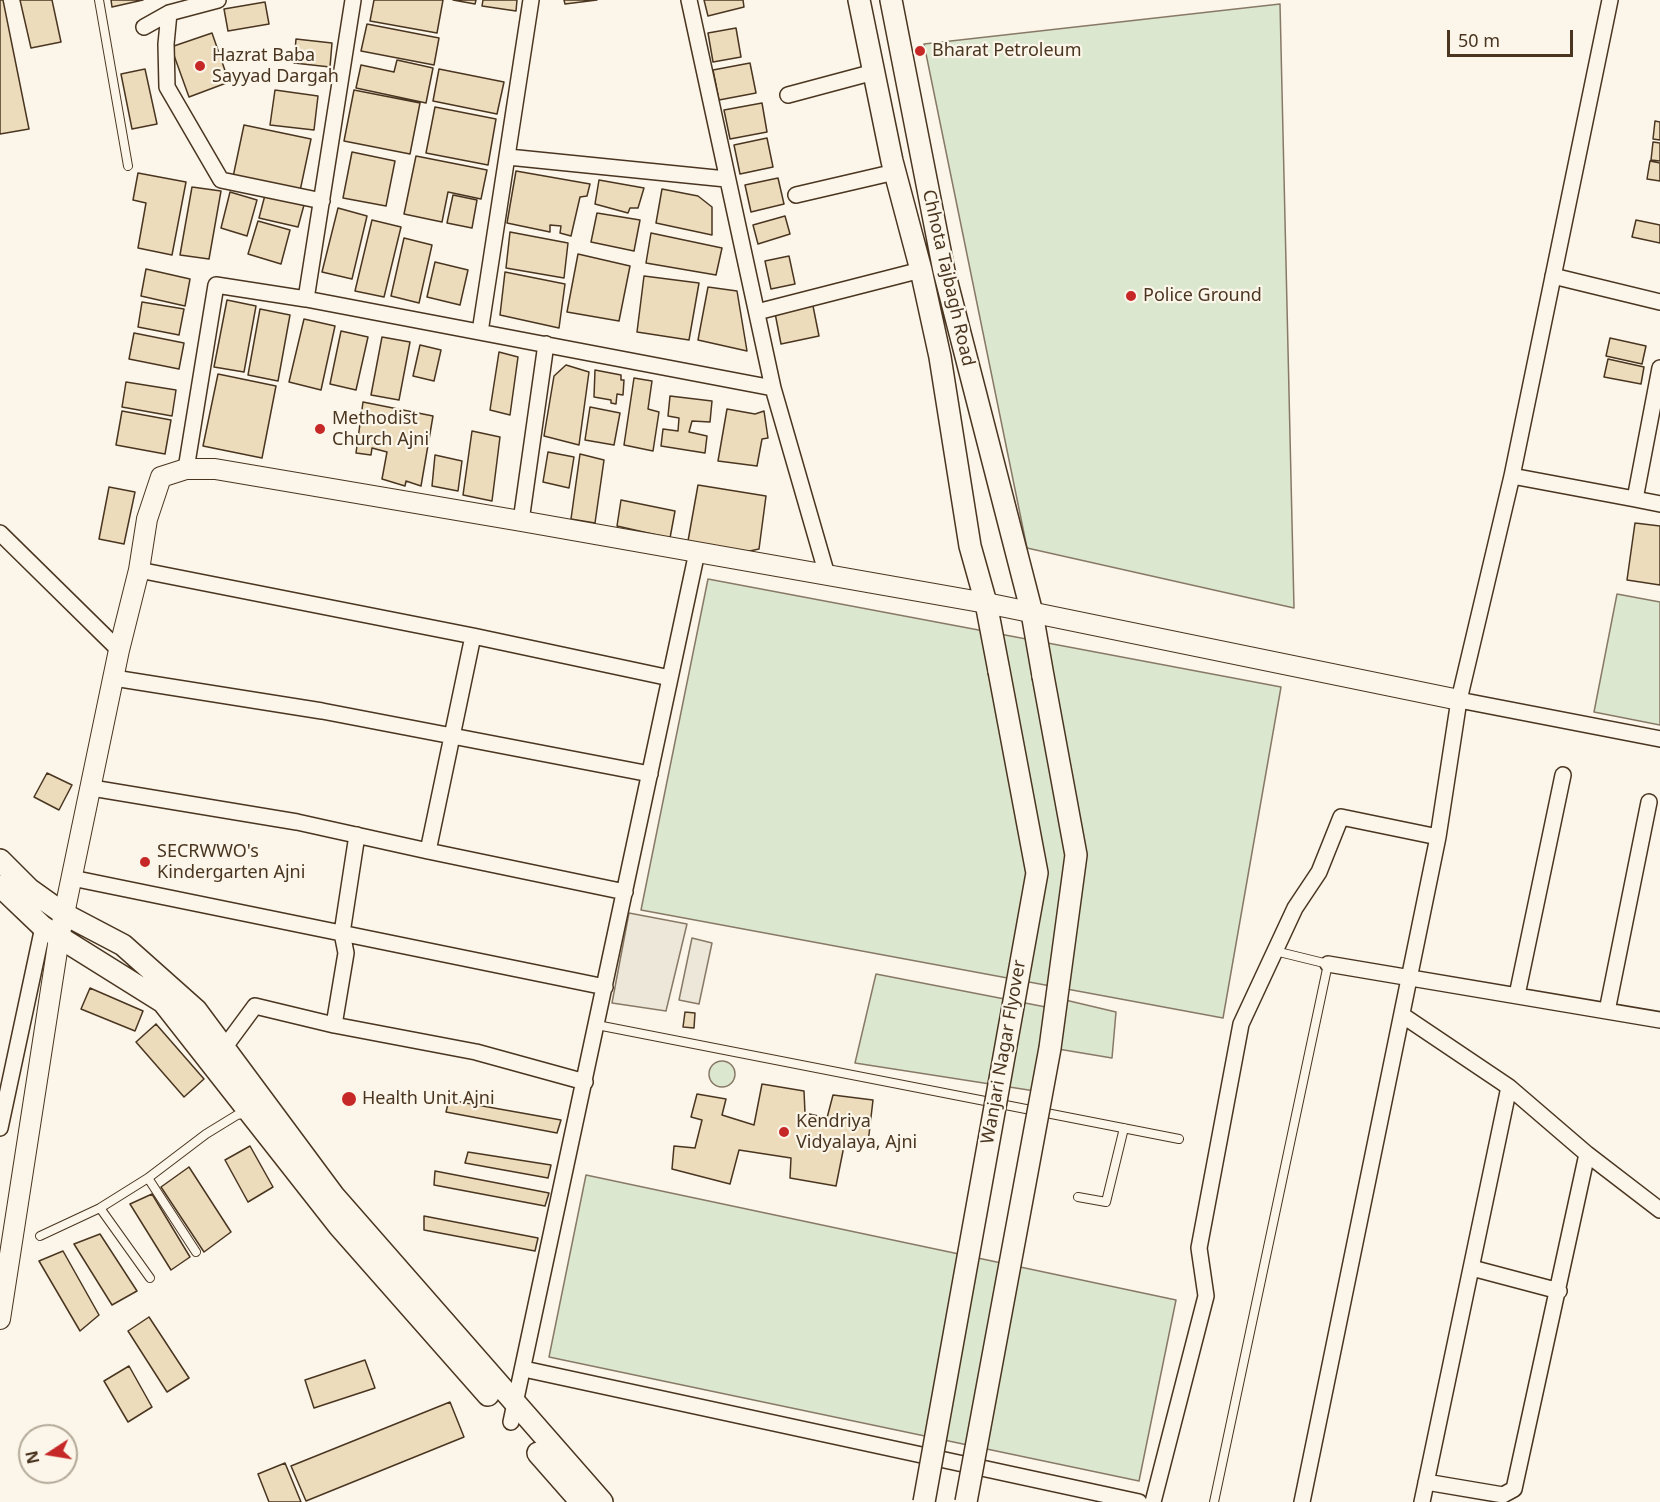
<!DOCTYPE html>
<style>
body{margin:0}
#map{position:relative;width:1660px;height:1502px;overflow:hidden;background:#fbf6e9;font-family:"Noto Sans",sans-serif}
canvas{display:block}
.north{position:absolute;left:18px;top:1424px;width:60px;height:60px;box-sizing:border-box;background:#fbf6e9;border:2px solid #b4a999;border-radius:50%;rotate:258deg;font-size:16px;font-weight:700;line-height:24px;text-align:center;color:#4a3520}
.north::after{content:'';display:block;margin:auto;width:21px;height:27px;background:#c62828;clip-path:polygon(50% 0,100% 100%,50% 72%,0 100%)}
.scale{position:absolute;left:1447px;top:30px;width:126px;height:27px;box-sizing:border-box;border:3px solid #4a3520;border-top:0;padding-left:8px;font-size:18px;line-height:21px;white-space:nowrap;color:#4a3520;-webkit-text-stroke:4px #fbf6e9;paint-order:stroke}
</style>
<div id="map">
<canvas width="1660" height="1502"></canvas>
<div class="north">N</div>
<div class="scale">50 m</div>
</div>
<script>
const ctx = document.querySelector('canvas').getContext('2d');
ctx.lineJoin = 'round';
function paint(path, color) {
  ctx.fillStyle = color;
  ctx.fill(path, 'evenodd');
}
function poly(rows) {
  const path = new Path2D();
  for (const r of rows) {
    if (r.length === 3) {
      path.moveTo(r[0] + r[2], r[1]);
      path.arc(r[0], r[1], r[2], 0, 2 * Math.PI);
      continue;
    }
    path.moveTo(r[0], r[1]);
    for (let i = 2; i < r.length; i += 2) path.lineTo(r[i], r[i + 1]);
  }
  return path;
}
function strokePath(path, color, width, dash) {
  ctx.strokeStyle = color;
  ctx.lineWidth = width;
  ctx.lineCap = dash ? 'butt' : 'round';
  ctx.setLineDash(dash || []);
  ctx.stroke(path);
}
function drawText(font, color, halo, rows, align = 'center') {
  ctx.font = font + ' "Noto Sans",sans-serif';
  ctx.lineWidth = 4.5;
  ctx.setLineDash([]);
  ctx.textBaseline = 'middle';
  ctx.strokeStyle = halo;
  ctx.fillStyle = color;
  for (const [text, x, y, turn = 0] of rows) {
    ctx.save();
    ctx.translate(x, y);
    ctx.rotate((+turn || 0) * Math.PI / 180);
    ctx.textAlign = isNaN(turn) ? turn : align;
    if (halo) ctx.strokeText(text, 0, 0);
    ctx.fillText(text, 0, 0);
    ctx.restore();
  }
}
const green = poly([
 [1280,4,1294,608,1027,548,924,44,1280,4],
 [708,579,1281,687,1223,1018,641,910,708,579],
 [1617,594,1660,602,1660,725,1594,712,1617,594],
 [876,974,1056,1009,1061,999,1116,1012,1112,1058,1046,1047,1035,1091,855,1063,876,974],
 [722,1074,13],
 [586,1175,1176,1300,1139,1481,549,1357,586,1175]
]);
paint(green, '#dce7d0');
strokePath(green, '#887966', 1.5);
const parking = poly([
 [629,913,687,924,666,1011,612,1003,629,913],
 [692,938,712,943,699,1004,679,1000,692,938]
]);
paint(parking, '#ede7d9');
strokePath(parking, '#887966', 1.5);
const building = poly([
 [0,0,3,0,29,129,0,134,0,0],
 [20,0,52,0,61,42,31,48,20,0],
 [111,0,143,0,112,7,111,0],
 [374,0,443,0,437,33,370,21,374,0],
 [453,0,476,0,475,4,453,0],
 [483,0,517,0,516,11,482,6,483,0],
 [564,0,597,0,565,4,564,0],
 [704,0,743,0,744,7,708,16,704,0],
 [265,2,269,24,228,31,224,9,265,2],
 [367,24,439,38,434,65,361,51,367,24],
 [736,28,741,57,713,62,708,33,736,28],
 [212,33,229,82,189,97,171,47,212,33],
 [296,39,332,43,330,67,294,63,296,39],
 [397,60,433,68,426,103,356,88,361,65,394,72,397,60],
 [750,63,756,93,719,100,713,70,750,63],
 [145,69,157,124,132,129,121,74,145,69],
 [439,69,504,82,497,114,433,101,439,69],
 [275,90,318,96,314,130,270,125,275,90],
 [354,90,420,103,410,154,344,141,354,90],
 [762,103,767,132,730,139,724,110,762,103],
 [435,107,496,119,488,165,426,153,435,107],
 [1655,121,1660,122,1660,140,1653,139,1655,121],
 [244,125,311,139,300,191,233,177,244,125],
 [767,138,773,167,740,174,734,145,767,138],
 [1653,142,1660,143,1660,161,1651,160,1653,142],
 [352,152,395,161,386,206,343,198,352,152],
 [416,156,487,170,481,199,448,192,442,222,404,214,416,156],
 [1650,161,1660,163,1660,181,1647,179,1650,161],
 [516,171,590,184,587,196,580,197,571,236,560,233,561,226,550,225,550,232,507,223,516,171],
 [138,173,186,182,172,255,138,248,146,203,133,200,138,173],
 [778,178,784,204,751,212,745,185,778,178],
 [599,180,644,188,638,208,630,208,628,213,595,204,599,180],
 [192,187,221,191,209,259,180,255,192,187],
 [662,189,698,196,712,207,712,235,656,223,662,189],
 [230,192,257,200,247,236,221,228,230,192],
 [265,195,304,205,298,227,259,218,265,195],
 [453,195,477,200,472,228,447,223,453,195],
 [338,208,367,216,352,279,322,272,338,208],
 [597,213,640,220,634,251,591,242,597,213],
 [785,216,790,234,758,244,753,225,785,216],
 [372,220,401,227,384,297,355,291,372,220],
 [1636,220,1660,225,1660,243,1632,237,1636,220],
 [258,221,290,230,281,264,248,254,258,221],
 [510,232,568,243,564,278,506,268,510,232],
 [651,233,722,248,716,275,646,263,651,233],
 [404,238,432,245,419,303,391,296,404,238],
 [578,254,630,266,619,321,567,312,578,254],
 [789,256,795,284,771,289,765,261,789,256],
 [435,262,468,270,460,305,427,297,435,262],
 [146,269,190,279,185,306,141,296,146,269],
 [505,272,565,284,559,328,500,315,505,272],
 [644,276,699,283,689,340,637,332,644,276],
 [708,287,737,291,747,351,698,340,708,287],
 [227,300,256,306,244,372,214,367,227,300],
 [142,302,184,309,179,335,138,327,142,302],
 [813,306,819,336,781,344,775,313,813,306],
 [260,309,290,315,278,381,248,375,260,309],
 [304,319,335,326,321,390,289,382,304,319],
 [341,331,368,337,356,390,330,384,341,331],
 [134,333,184,343,179,369,129,359,134,333],
 [382,337,410,342,399,400,371,395,382,337],
 [1610,338,1646,346,1642,364,1606,356,1610,338],
 [420,345,441,350,434,381,413,376,420,345],
 [499,352,518,357,510,415,490,410,499,352],
 [1608,359,1644,367,1641,384,1604,377,1608,359],
 [566,365,589,372,579,445,544,436,554,376,566,365],
 [595,370,621,375,621,380,624,380,623,395,617,394,616,404,611,403,611,400,594,397,595,370],
 [218,374,276,386,262,458,203,446,218,374],
 [634,378,652,381,648,409,659,412,653,451,624,445,634,378],
 [126,382,176,390,172,416,122,407,126,382],
 [670,396,712,401,710,422,692,421,689,432,707,436,705,453,661,446,663,429,678,431,679,418,668,416,670,396],
 [363,402,433,416,421,486,406,481,405,486,382,479,387,452,372,448,371,455,356,453,363,402],
 [590,407,620,413,614,445,585,440,590,407],
 [727,409,755,414,764,411,768,438,762,439,757,466,718,461,727,409],
 [122,411,171,420,165,454,116,445,122,411],
 [472,431,500,437,492,501,463,495,472,431],
 [548,452,574,457,569,488,543,482,548,452],
 [580,454,604,460,595,523,571,519,580,454],
 [435,455,462,461,458,491,432,486,435,455],
 [698,485,766,496,759,549,745,552,688,541,698,485],
 [109,487,135,492,124,544,99,539,109,487],
 [621,500,675,511,670,538,617,526,621,500],
 [1635,523,1660,526,1660,585,1627,580,1635,523],
 [47,773,72,785,59,810,34,797,47,773],
 [90,988,143,1011,135,1031,81,1009,90,988],
 [685,1012,695,1013,694,1028,683,1027,685,1012],
 [156,1024,204,1079,184,1097,136,1042,156,1024],
 [762,1084,804,1091,805,1113,827,1118,833,1095,873,1100,868,1143,853,1138,852,1148,844,1146,836,1186,790,1178,791,1158,739,1150,730,1184,672,1169,674,1146,695,1148,702,1120,691,1117,697,1094,726,1099,722,1115,754,1125,762,1084],
 [449,1100,561,1120,557,1133,446,1112,449,1100],
 [250,1146,273,1187,248,1202,225,1160,250,1146],
 [468,1152,551,1165,548,1178,465,1163,468,1152],
 [189,1167,231,1232,204,1252,161,1187,189,1167],
 [435,1171,549,1193,545,1206,434,1185,435,1171],
 [152,1194,190,1257,171,1270,130,1204,152,1194],
 [424,1216,538,1238,535,1251,424,1230,424,1216],
 [100,1234,137,1291,112,1305,74,1244,100,1234],
 [63,1251,99,1315,80,1331,39,1261,63,1251],
 [149,1317,189,1378,167,1392,128,1331,149,1317],
 [365,1360,375,1388,314,1408,305,1380,365,1360],
 [129,1366,152,1407,128,1422,104,1381,129,1366],
 [450,1402,464,1437,306,1501,291,1466,450,1402],
 [285,1463,301,1502,269,1502,258,1474,285,1463]
]);
paint(building, '#ecdcbc');
strokePath(building, '#4a3520', 1.5);
const service = poly([
 [99,0,128,166],
 [597,1025,1179,1139],
 [148,1178,196,1252],
 [1078,1197,1106,1202,1124,1128],
 [100,1208,150,1278],
 [40,1236,100,1208,148,1178,206,1134,237,1115,247,1113],
 [1214,1502,1328,964,1275,951]
]);
const minor = poly([
 [169,13,166,44,167,87,221,180,322,201],
 [144,27,169,13,218,0],
 [788,95,874,72],
 [508,157,726,179],
 [796,195,895,172],
 [1553,276,1660,302],
 [306,299,353,0],
 [757,312,921,270],
 [480,332,531,0],
 [1660,368,1635,499,1660,504],
 [773,388,827,575],
 [186,469,216,285,306,299,773,388,689,0],
 [1512,476,1635,499],
 [521,521,546,344],
 [0,533,119,650],
 [139,570,473,636],
 [114,678,322,711,650,774],
 [1459,700,1660,739],
 [92,788,297,822,428,851,473,636,670,678],
 [357,835,342,933,346,953,334,1025,476,1052,585,1082],
 [428,851,625,892],
 [72,878,605,987],
 [1328,964,1660,1020],
 [1517,995,1563,775],
 [1607,1011,1649,802],
 [1402,1015,1509,1087,1422,1502],
 [224,1048,255,1006,334,1025],
 [1509,1087,1587,1154,1660,1210],
 [0,1128,43,927],
 [1472,1268,1559,1291],
 [524,1369,1139,1502],
 [511,1422,697,552],
 [1426,1482,1503,1495,1514,1489,1587,1154],
 [1153,1502,1206,1296,1199,1248,1241,1024,1295,908,1319,872,1341,817,1438,837],
 [1302,1502,1438,837,1459,700,1512,476,1610,0]
]);
const tertiary = poly([
 [0,1319,59,938,119,650,139,570,147,519,161,477,186,469,215,469,521,521,986,603,1459,700]
]);
const secondary = poly([
 [859,0,892,161,921,270,940,357,970,546,986,603,999,671],
 [891,0,944,271,1032,613,1043,676],
 [0,860,29,889,64,914,123,945,196,1010,334,1196,602,1502],
 [0,886,43,927,163,1002,339,1226,488,1395],
 [538,1453,581,1502]
]);
strokePath(service, '#4a3520', 10);
strokePath(minor, '#4a3520', 18);
strokePath(tertiary, '#4a3520', 22);
strokePath(secondary, '#4a3520', 24);
strokePath(service, '#fbf6e9', 8);
strokePath(minor, '#fbf6e9', 15);
strokePath(tertiary, '#fbf6e9', 20);
strokePath(secondary, '#fbf6e9', 21);
const secondaryBridge = poly([
 [924,1502,1037,873,999,671],
 [966,1502,1050,1048,1076,855,1043,676]
]);
strokePath(secondaryBridge, '#4a3520', 24, []);
strokePath(secondaryBridge, '#fbf6e9', 21);
for (const [x, y, r, color] of [
 [920,51,6,"#c62828"],
 [200,66,6,"#c62828"],
 [1131,296,6,"#c62828"],
 [320,429,6,"#c62828"],
 [145,862,6,"#c62828"],
 [349,1099,8,"#c62828"],
 [784,1132,6,"#c62828"]
]) {
  const dot = new Path2D();
  dot.arc(x, y, r, 0, 2 * Math.PI);
  ctx.fillStyle = color;
  ctx.fill(dot);
  strokePath(dot, '#fbf6e9', 2);
}
drawText('18px', '#4a3520', '#fbf6e9', [
 ["Bharat Petroleum",932,51],
 ["Hazrat Baba",212,56],
 ["Sayyad Dargah",212,77],
 ["Police Ground",1143,296],
 ["Methodist",332,419],
 ["Church Ajni",332,440],
 ["SECRWWO's",157,852],
 ["Kindergarten Ajni",157,873],
 ["Health Unit Ajni",362,1099],
 ["Kendriya",796,1122],
 ["Vidyalaya, Ajni",796,1143]
], 'left');
drawText('18px', '#4a3520', '#fbf6e9', [
 ["Chhota Tajbagh Road",948,278,77],
 ["Wanjari Nagar Flyover",1004,1052,-80]
]);
</script>
